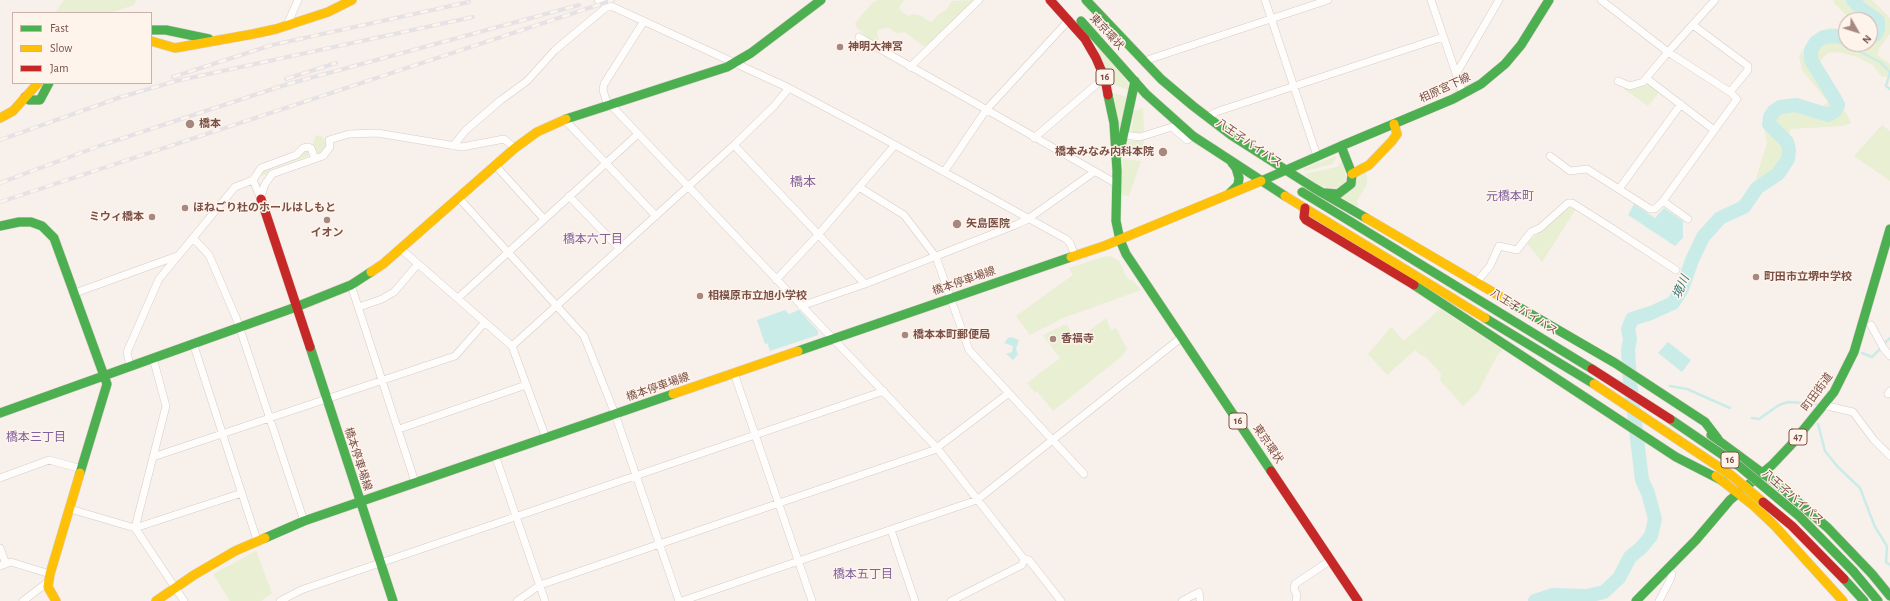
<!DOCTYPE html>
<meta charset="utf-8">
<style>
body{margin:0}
#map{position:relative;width:1890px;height:601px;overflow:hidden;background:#f8f0ea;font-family:"Alegreya Sans",sans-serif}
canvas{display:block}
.legend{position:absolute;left:12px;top:12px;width:140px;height:72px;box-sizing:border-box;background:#fff4ec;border:1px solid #cab2aa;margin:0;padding:5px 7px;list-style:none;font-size:12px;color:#7a5046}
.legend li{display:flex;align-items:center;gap:8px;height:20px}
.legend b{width:20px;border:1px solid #cab2aa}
.north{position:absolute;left:1838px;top:12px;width:40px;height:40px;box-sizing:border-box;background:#fff4ec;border:1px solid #cab2aa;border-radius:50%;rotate:129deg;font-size:11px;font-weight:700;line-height:16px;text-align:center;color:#7a5046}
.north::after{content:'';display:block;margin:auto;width:14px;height:18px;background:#a6887f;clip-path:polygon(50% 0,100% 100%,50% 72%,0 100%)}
</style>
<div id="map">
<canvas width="1890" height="601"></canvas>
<ul class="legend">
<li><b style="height:5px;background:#4caf50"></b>Fast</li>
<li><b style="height:5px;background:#ffc107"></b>Slow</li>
<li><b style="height:5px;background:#c62828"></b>Jam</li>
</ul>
<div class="north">N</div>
</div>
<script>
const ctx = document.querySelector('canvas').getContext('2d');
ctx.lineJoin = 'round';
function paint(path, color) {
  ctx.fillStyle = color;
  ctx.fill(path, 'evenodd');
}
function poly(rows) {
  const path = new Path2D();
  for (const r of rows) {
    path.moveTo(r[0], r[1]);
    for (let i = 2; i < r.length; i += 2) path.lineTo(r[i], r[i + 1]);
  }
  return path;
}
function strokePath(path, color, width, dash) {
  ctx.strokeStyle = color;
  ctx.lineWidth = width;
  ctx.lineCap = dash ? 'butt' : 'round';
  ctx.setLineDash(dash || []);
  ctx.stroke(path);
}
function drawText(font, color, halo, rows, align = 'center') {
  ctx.font = font + ' "Alegreya Sans","Noto Sans JP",sans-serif';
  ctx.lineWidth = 3;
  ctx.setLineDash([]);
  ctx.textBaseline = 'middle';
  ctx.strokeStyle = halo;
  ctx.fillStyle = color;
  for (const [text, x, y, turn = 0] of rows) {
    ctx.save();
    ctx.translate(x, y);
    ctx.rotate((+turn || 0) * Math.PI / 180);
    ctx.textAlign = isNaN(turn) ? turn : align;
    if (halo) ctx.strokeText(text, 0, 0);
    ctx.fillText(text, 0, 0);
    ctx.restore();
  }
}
paint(poly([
 [64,0,136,0,134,5,110,13,55,13],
 [878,0,904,0,899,7,900,10,908,16,913,14,922,16,926,20,932,22,939,14,946,10,952,1,977,0,930,44,923,46,905,32,897,33,888,28,884,28,878,30,877,33,879,40,876,42,869,39,857,28,855,23,873,2],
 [1834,0,1872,0,1890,18,1890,34,1880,47,1877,55,1890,64,1890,76,1882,77,1873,65,1857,57,1839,52,1828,53,1820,61,1851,123,1842,126,1790,129,1787,151,1777,169,1760,182,1756,178,1767,143,1764,126,1773,106,1784,99,1821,107,1828,102,1802,70,1799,56,1814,35,1829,28,1846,30,1846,44,1870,44,1870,20,1851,20,1833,2],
 [1095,42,1128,83,1129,90,1111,84],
 [1648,84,1659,92,1648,106,1623,88,1636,89],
 [1114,93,1128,98,1119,142],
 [1143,108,1144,132,1131,134,1134,111],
 [1882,125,1890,131,1890,181,1854,156],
 [316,135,323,137,327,146,325,150,318,154,313,144],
 [1144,140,1142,151,1140,154,1124,153,1129,141],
 [305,151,310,152,308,156,271,169,265,175,260,174,265,169,299,157],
 [1336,156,1337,157,1332,164,1305,171,1303,169],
 [1123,159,1141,161,1129,196,1121,195],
 [1342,161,1346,173,1346,180,1341,187,1330,189,1316,184,1304,174,1337,167],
 [1366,171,1367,180,1366,186,1357,201,1358,208,1341,197,1356,177],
 [1569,207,1576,209,1542,262,1527,243],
 [1106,256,1112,257,1119,261,1127,278,1133,281,1141,290,1063,318,1030,335,1016,316,1073,275,1069,268],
 [1440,309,1503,350,1498,354,1478,392,1463,406,1440,380,1441,374,1425,356,1422,356,1415,350,1387,375,1368,354,1391,327,1404,341],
 [1106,318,1111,330,1116,328,1127,349,1121,357,1053,411,1037,391,1035,393,1027,383,1060,358,1043,335,1066,324,1077,340],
 [256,551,272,593,261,601,230,601,213,574]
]), '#e8efd3');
paint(poly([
 [1634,204,1655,218,1664,208,1683,221,1683,238,1675,246,1628,215],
 [785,310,789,314,799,310,818,331,818,335,770,351,767,343,765,344,757,320],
 [1011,337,1019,340,1016,349,1018,354,1013,360,1006,354,1012,352,1013,346,1004,343,1008,338],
 [1668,342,1691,360,1682,372,1658,353]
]), '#caece9');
strokePath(poly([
 [1852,44,1857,50,1880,62,1890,72,1886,86,1890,89],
 [1886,342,1890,338],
 [1862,353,1872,357,1880,349],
 [1670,386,1687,389,1730,408],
 [1752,418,1759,419,1779,405,1788,402,1816,404],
 [1818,424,1825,451,1837,466,1860,488,1875,527,1887,546,1886,562,1890,565]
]), '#caece9', 2.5);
strokePath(poly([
 [1853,0,1860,8,1878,21,1878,29,1875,35,1870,38],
 [1535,601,1553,595,1587,596,1604,592,1619,578,1630,557,1641,548,1651,536,1655,519,1648,493,1642,480,1630,381,1628,350,1630,339,1628,329,1632,319,1651,313,1673,303,1682,289,1692,260,1703,237,1720,218,1744,207,1757,188,1778,174,1788,159,1789,150,1787,142,1769,124,1770,117,1774,111,1780,107,1796,105,1828,115,1835,111,1838,105,1835,99,1811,60,1811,50,1816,42,1824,37,1835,36,1846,38]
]), '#caece9', 14);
const street = poly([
 [598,0,789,88,866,129,1066,239,1070,243,1075,256],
 [1265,0,1317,156],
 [1431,0,1463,94],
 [644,21,604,84,603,90,606,100,937,448,1024,559,1029,560,1061,601],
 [287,25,298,0],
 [1693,25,1748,66,1748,70,1730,92],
 [859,37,1117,184],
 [1145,62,1150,59,1328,0],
 [910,67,979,0],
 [1456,74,1499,0],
 [1646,78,1714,130],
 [1618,81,1630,86,1643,82,1668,52,1715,0],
 [1207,118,1216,112,1443,37],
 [564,119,656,216],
 [1124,135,1140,137,1172,127,1187,140,1192,137],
 [1034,138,1098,83,1105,79],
 [734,145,865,284],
 [453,146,466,130,501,100,527,81,555,50,609,5],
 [1550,156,1570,171,1587,169,1650,209,1655,209,1663,201,1737,99,1730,92,1668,52,1601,0],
 [495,165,544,219],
 [944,172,986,110,1069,20],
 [859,187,904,215,936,257,969,350,1084,474],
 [1619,189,1681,104],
 [569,196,620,249],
 [458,197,584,336,615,414,679,601],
 [261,199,264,186,272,174,323,156,330,147,329,140,349,134,377,133,462,147,504,139,515,148],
 [261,199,253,180,261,168,296,155,303,148,308,147,311,148,315,159],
 [1663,201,1688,219],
 [193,238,209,255,237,320,304,521],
 [401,249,512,346,546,438],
 [776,280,818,235,895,145],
 [1476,283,1490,266,1499,246,1517,250,1531,232,1540,228,1568,203,1572,203,1610,227,1676,270],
 [351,285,415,482],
 [75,293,177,256],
 [458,298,638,134],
 [801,306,865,284,1018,224,1028,219,1094,172],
 [359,307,382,299,394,292,418,264],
 [1871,325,1884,349,1890,356],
 [193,343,257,540],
 [512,346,734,145,774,106,789,88],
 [153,358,166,406,135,528,184,601],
 [130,366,127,352,159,279,235,187,253,180],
 [734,373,812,601],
 [1888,394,1890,391],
 [1823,405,1853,412,1874,440,1890,456],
 [399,429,526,385],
 [495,455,545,601],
 [153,457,455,356,485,322],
 [0,478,49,460,82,469],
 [70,509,135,528,242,493],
 [891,530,915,601],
 [0,548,6,564],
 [0,566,11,562,50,574],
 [23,601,48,582],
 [280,601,301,590,884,391],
 [517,601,540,585,934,450,1009,393],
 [682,601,977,500,1182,337],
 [951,601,1022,565,1024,559],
 [1182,601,1199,592,1200,600],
 [1296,601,1297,595,1294,589,1295,584,1331,560],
 [1659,601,1670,580,1672,574,1668,569]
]);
const fast = poly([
 [1086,0,1161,79,1193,106,1231,135,1314,188,1366,218],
 [1081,21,1146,94,1193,136,1285,196],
 [151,30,166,30,209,39],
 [1108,95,1114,123,1117,171,1116,221,1120,240,1126,254,1271,471],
 [25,97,29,100,40,100,49,83],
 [566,119,727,67,751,53,821,0],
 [1341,146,1453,99,1481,84,1505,64,1521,45,1549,0],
 [1120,151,1135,81],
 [1261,181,1341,146,1352,174,1351,184,1338,194,1325,193],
 [1302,192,1592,369],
 [1229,194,1238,185,1239,178,1236,168,1232,163],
 [0,226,19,222,31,222,42,226,54,238,107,384,80,473],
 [1414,285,1676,457,1723,481],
 [1503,298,1615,363,1705,422,1718,439],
 [1485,318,1594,384],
 [310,347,393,601],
 [798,351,1071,257],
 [0,413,296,307,351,285,371,272],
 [1711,435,1776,483,1828,528,1872,574,1890,596],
 [265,538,304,521,673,394],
 [1853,571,1878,601],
 [1844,579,1864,601],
 [1636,601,1696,540,1730,500,1772,465,1791,445,1834,392,1854,352,1890,229]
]);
const slow = poly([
 [151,41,175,48,253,34,276,29,328,12,352,0],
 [0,118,13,111,38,83],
 [1352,174,1369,165,1392,141,1397,134,1394,124],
 [1285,196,1485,318],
 [1366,218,1503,298],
 [1071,257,1104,246,1261,181],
 [371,272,383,264,515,148,537,132,566,119],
 [673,394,798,351],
 [1716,476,1754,506,1774,525,1843,601],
 [56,601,48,587,50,574,80,473],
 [156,601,194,575,235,551,265,538]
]);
const jam = poly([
 [1050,0,1085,39,1096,58,1105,79,1108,95],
 [261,199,310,347],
 [1305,208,1304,217,1306,220,1414,285],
 [1271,471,1358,601]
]);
strokePath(street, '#d7ccc6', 8);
strokePath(fast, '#d9ccc8', 10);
strokePath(slow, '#d9ccc8', 10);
strokePath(jam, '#d9ccc8', 10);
strokePath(street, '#fefdfc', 7);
strokePath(fast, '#4caf50', 9);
strokePath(slow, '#ffc107', 9);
strokePath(jam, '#c62828', 9);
const rail = poly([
 [173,77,272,45,469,2],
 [286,79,336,63],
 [0,140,121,97,176,81,473,17],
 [0,183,102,145,288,84,579,5],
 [0,202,613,0]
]);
strokePath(rail, '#e4e2e5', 4);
strokePath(rail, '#fff4ec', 2.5, [8]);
const fastBridge = poly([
 [1670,419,1739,466,1799,516,1853,571]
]);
const slowBridge = poly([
 [1594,384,1731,475,1763,502]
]);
const jamBridge = poly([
 [1592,369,1670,419],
 [1763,502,1792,526,1844,579]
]);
strokePath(fastBridge, '#daccc8', 10, []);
strokePath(slowBridge, '#daccc8', 10, []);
strokePath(jamBridge, '#daccc8', 10, []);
strokePath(fastBridge, '#4caf50', 9);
strokePath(slowBridge, '#ffc107', 9);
strokePath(jamBridge, '#c62828', 9);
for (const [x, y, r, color] of [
 [840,47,4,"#a6887f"],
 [190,124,5,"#a6887f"],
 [1163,152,5,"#a6887f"],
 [185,208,4,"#a6887f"],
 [152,217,4,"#a6887f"],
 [327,220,4,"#a6887f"],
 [957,224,5,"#a6887f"],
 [1756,277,4,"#a6887f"],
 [700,296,4,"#a6887f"],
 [905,335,4,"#a6887f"],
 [1053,339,4,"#a6887f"]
]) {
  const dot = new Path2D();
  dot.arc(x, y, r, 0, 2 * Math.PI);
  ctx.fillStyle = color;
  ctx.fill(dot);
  strokePath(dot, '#fff4ec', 1.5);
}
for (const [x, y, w] of [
 [1105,77,18],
 [1238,421,18],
 [1798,437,18],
 [1730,460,18]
]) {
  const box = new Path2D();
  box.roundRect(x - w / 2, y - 8, w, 16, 3);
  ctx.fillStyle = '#fff4ec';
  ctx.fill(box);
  strokePath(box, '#7a5046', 1);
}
drawText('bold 10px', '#7a5046', null, [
 ["16",1105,77],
 ["16",1238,421],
 ["47",1798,437],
 ["16",1730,460]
]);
drawText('11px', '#7a5046', '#fff4ec', [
 ["東京環状",1107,32,47],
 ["相原宮下線",1445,88,-25],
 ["八王子バイパス",1249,143,34],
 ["橋本停車場線",964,281,-19],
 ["八王子バイパス",1524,312,32],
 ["橋本停車場線",658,387,-19],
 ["町田街道",1817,392,-54],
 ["東京環状",1268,444,56],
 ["橋本停車場線",358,459,72],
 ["八王子バイパス",1793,497,41]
]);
drawText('bold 11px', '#7a5046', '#fff4ec', [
 ["神明大神宮",848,47],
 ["橋本",199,124],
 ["橋本みなみ内科本院",1154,152,"right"],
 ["ほねごり杜のホールはしもと",193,208],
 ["ミウィ橋本",144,217,"right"],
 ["矢島医院",966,224],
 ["イオン",327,233,"center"],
 ["町田市立堺中学校",1764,277],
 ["相模原市立旭小学校",708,296],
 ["橋本本町郵便局",913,335],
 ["香福寺",1061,339]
], 'left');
drawText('12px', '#7f619e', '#fff4ec', [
 ["元橋本町",1510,196],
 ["橋本六丁目",593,239],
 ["橋本三丁目",36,437],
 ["橋本五丁目",863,574]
]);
drawText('italic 12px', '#357979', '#fff4ec', [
 ["境川",1681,287,-66]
]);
drawText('13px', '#7f619e', '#fff4ec', [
 ["橋本",803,182]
]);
</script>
